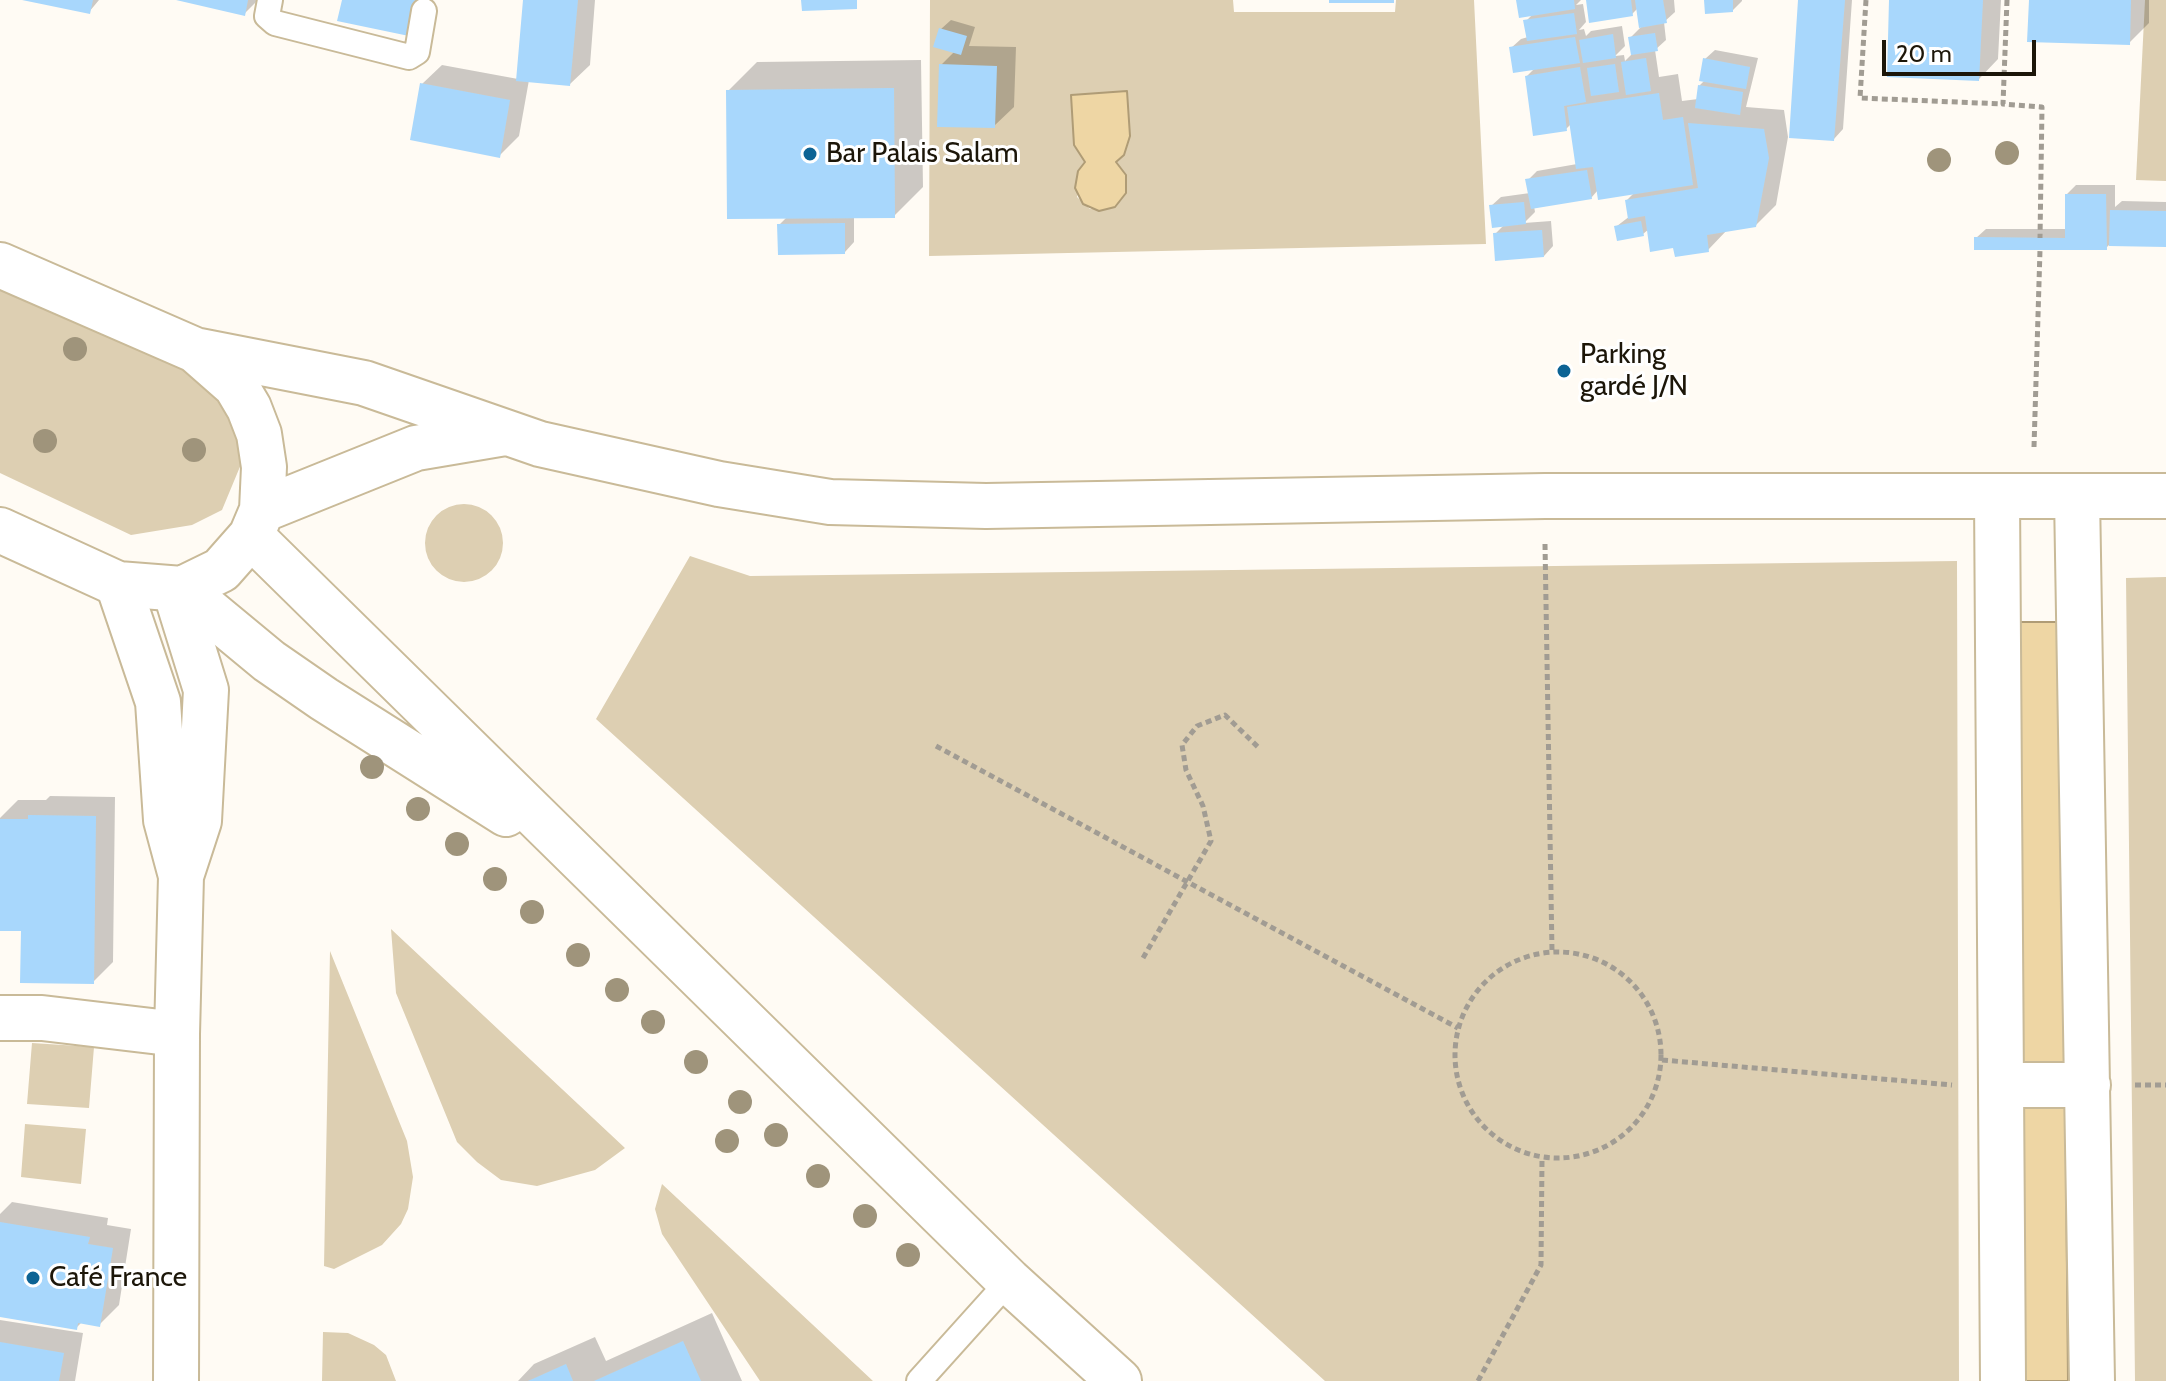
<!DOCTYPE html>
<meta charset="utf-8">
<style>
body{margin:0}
#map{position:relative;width:2166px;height:1381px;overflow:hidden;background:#fffbf4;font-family:Cabin,sans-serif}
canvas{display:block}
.scale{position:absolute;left:1882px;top:40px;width:154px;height:36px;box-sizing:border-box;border:4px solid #1c1609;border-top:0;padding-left:10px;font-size:24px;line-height:28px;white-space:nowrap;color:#1c1609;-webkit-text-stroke:6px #fff;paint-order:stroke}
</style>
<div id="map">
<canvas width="2166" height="1381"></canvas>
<div class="scale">20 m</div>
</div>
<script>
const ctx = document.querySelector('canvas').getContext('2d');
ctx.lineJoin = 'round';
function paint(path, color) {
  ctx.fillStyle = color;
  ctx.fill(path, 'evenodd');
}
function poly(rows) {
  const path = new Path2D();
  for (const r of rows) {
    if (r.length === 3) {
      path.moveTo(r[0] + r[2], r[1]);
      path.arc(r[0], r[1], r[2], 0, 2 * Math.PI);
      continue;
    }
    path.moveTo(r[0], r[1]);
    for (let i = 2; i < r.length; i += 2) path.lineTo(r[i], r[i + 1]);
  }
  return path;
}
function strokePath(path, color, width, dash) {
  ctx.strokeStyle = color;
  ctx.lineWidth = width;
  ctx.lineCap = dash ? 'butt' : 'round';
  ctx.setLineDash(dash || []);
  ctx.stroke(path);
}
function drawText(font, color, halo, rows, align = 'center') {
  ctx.font = font + ' Cabin,sans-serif';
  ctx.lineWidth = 6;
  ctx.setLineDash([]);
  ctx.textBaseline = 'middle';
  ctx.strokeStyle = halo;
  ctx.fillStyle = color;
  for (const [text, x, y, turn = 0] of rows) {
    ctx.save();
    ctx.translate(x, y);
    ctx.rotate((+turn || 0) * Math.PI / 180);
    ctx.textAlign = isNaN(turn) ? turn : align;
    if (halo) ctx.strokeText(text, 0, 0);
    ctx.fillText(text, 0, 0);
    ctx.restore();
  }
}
paint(poly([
 [930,0,1233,0,1234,12,1395,12,1396,0,1474,0,1486,244,929,256],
 [1127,92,1130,136,1116,162,1126,175,1126,193,1115,207,1090,209,1077,197,1086,162,1074,145],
 [2145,0,2166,0,2166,181,2136,180],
 [0,279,224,385,244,457,222,510,192,525,131,535,0,473],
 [464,543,39],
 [690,556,750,576,1957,561,1959,1381,1325,1381,596,719],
 [2166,577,2166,1381,2135,1381,2126,578],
 [391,929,625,1148,595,1170,537,1186,501,1180,477,1162,457,1142,396,993],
 [330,951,407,1141,413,1177,408,1209,401,1224,382,1245,334,1269,324,1266],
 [32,1043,94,1047,89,1108,27,1104],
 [25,1124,86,1129,81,1184,21,1177],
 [662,1184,873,1381,760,1381,662,1234,655,1209],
 [323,1332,348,1333,374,1345,386,1355,396,1381,322,1381]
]), '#ddcfb2');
const water = poly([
 [1127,91,1130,136,1124,155,1116,162,1126,175,1126,193,1115,207,1099,211,1083,204,1075,188,1078,171,1085,162,1074,145,1071,95,1127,91],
 [2017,622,2061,622,2068,1381,2024,1381,2017,622]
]);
paint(water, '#eed6a4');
strokePath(water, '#af9c76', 2);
paint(poly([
 [28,0,99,0,89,12],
 [179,0,258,0,244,14],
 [525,0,595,0,590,65,570,84,529,80,519,136,499,156,422,84,442,65,518,79],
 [1518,0,1581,0,1576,5,1583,4,1586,22,1579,30,1584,29,1586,36,1591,31,1622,26,1625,46,1615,56,1624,55,1625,61,1633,53,1630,38,1641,27,1638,8,1632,14,1588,0,1674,0,1675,12,1664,22,1666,40,1655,50,1659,77,1678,74,1682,101,1698,99,1699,86,1705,80,1705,59,1715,50,1758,58,1746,107,1784,110,1788,137,1776,205,1756,225,1728,229,1708,250,1675,246,1649,229,1643,234,1617,226,1630,216,1627,200,1635,192,1598,190,1591,198,1534,206,1535,212,1524,223,1551,221,1553,246,1544,256,1495,234,1505,224,1491,206,1501,197,1530,193,1528,180,1537,171,1577,164,1571,124,1566,129,1527,76,1535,68,1511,48,1521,39,1528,37,1526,21,1533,14],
 [1706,0,1742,0,1742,1,1733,10],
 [1800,0,1852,0,1843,129,1834,139],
 [1891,0,2001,0,1998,59,1979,79],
 [2031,0,2149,0,2149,23,2129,43],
 [951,20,975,27,969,46,1016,47,1014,107,994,126,941,65,955,51,941,29],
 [921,60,923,187,894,216,854,216,854,242,845,252,779,225,788,216,728,91,757,62],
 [2076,185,2115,185,2115,207,2122,201,2166,202,2166,245,2110,244,2106,248,1976,238,1986,229,2067,229,2067,194],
 [50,796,115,797,113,962,93,982,23,929,0,929,0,818,18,800,46,800],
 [12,1202,108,1218,107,1225,131,1229,119,1305,100,1324,82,1322,76,1328,0,1315,0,1214],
 [712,1313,742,1381,518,1381,534,1364,595,1337,606,1361],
 [0,1320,83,1333,75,1381,0,1381]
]), '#0003');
paint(poly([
 [22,0,93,0,90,14],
 [176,0,248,0,245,16],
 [342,0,417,0,409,36,337,21],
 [523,0,578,0,570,86,516,81],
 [801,0,857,0,857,9,802,11],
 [1329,0,1394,0,1394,3,1329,3],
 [1516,0,1574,0,1575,9,1519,18],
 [1586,0,1631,0,1633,16,1589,23],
 [1635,0,1663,0,1667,23,1639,28],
 [1704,0,1733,0,1733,12,1705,14],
 [1798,0,1845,0,1834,141,1789,138],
 [1889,0,1983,0,1979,81,1887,77],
 [2029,0,2131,0,2130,45,2027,42],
 [1574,13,1577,34,1527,41,1523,20],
 [939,28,967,36,961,55,933,47],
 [1655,33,1658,51,1631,55,1628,37],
 [1613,34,1616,58,1583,63,1579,40],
 [1575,37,1580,63,1513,73,1509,47],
 [1646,58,1651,91,1626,95,1621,62],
 [1703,58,1750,67,1746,89,1699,81],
 [939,64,997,66,995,128,937,127],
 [1615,64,1619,92,1591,96,1587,68],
 [1580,67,1586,102,1564,106,1567,131,1533,136,1525,76],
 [420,83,510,100,500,158,410,140],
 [1698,85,1743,92,1740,115,1695,108],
 [894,88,895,218,727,219,726,90],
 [1659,93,1663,120,1683,117,1693,185,1598,200,1593,167,1576,169,1567,107],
 [1688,123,1764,129,1769,158,1756,227,1707,235,1709,252,1675,257,1673,248,1650,252,1645,216,1628,219,1625,200,1698,188],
 [1587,170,1592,199,1531,209,1525,179],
 [2065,194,2106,194,2107,250,1974,250,1974,237,2065,238],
 [1524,202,1526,224,1492,228,1489,205],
 [2110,210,2166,211,2166,247,2109,246],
 [1641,221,1644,236,1617,241,1614,226],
 [845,223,845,254,778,255,777,224],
 [1542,230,1544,257,1495,261,1493,233],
 [28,815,96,816,94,984,20,983,21,931,0,931,0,819,28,819],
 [0,1222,90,1237,88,1244,113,1248,100,1327,78,1323,77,1330,0,1317],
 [683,1341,701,1381,594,1381],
 [0,1342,64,1353,59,1381,0,1381],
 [566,1364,573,1381,528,1381,537,1377]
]), '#a8d7fc');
const lane = poly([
 [270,0,267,16,275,23,409,57,417,52,424,11],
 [919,1381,1009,1281]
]);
const street = poly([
 [1997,496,2003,1381],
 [2077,496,2092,1381],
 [118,584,158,702,166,820,181,876],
 [175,590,206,690,199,821,181,876,177,1034,176,1381],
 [0,1018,42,1018,177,1034],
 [2002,1085,2088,1085]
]);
const secondary = poly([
 [0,265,195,350,236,386,249,408,259,434,264,467,262,510,251,536,221,570,182,589,118,584,0,530],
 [195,350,364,383,540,444,719,484,830,502,986,506,1545,496,2166,496],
 [262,510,416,448,505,433],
 [251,536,1009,1281,1119,1381],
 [182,589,269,661,324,699,506,814]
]);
strokePath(lane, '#c9ba98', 28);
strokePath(street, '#c9ba98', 48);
strokePath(secondary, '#c9ba98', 48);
strokePath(poly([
 [1866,0,1860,98,2003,104],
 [2007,0,2003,104,2042,107,2040,238],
 [2034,447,2040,250],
 [1545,544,1552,951],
 [936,746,1458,1028],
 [1558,1055,103],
 [1143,958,1211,841,1203,806,1186,770,1182,745,1197,726,1225,715,1259,748],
 [1662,1060,1952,1085],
 [2135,1085,2166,1085],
 [1478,1381,1541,1265,1542,1159]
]), '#a19c93', 5, [6, 4]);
strokePath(lane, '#fff', 24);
strokePath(street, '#fff', 44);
strokePath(secondary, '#fff', 44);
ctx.fillStyle = '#9f947b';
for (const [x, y] of [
 [2007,153],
 [1939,160],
 [75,349],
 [45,441],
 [194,450],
 [372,767],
 [418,809],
 [457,844],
 [495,879],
 [532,912],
 [578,955],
 [617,990],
 [653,1022],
 [696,1062],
 [740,1102],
 [776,1135],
 [727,1141],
 [818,1176],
 [865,1216],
 [908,1255]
]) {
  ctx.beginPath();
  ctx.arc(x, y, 12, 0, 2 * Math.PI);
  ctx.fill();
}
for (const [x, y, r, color] of [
 [810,154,8,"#0c6394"],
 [1564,371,8,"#0c6394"],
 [33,1278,8,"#0c6394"]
]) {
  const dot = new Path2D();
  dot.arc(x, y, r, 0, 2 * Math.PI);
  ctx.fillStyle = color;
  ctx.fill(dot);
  strokePath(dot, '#fff', 3);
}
drawText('28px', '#1c1609', '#fff', [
 ["Bar Palais Salam",826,154],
 ["Parking",1580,355],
 ["gardé J/N",1580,387],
 ["Café France",49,1278]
], 'left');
</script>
